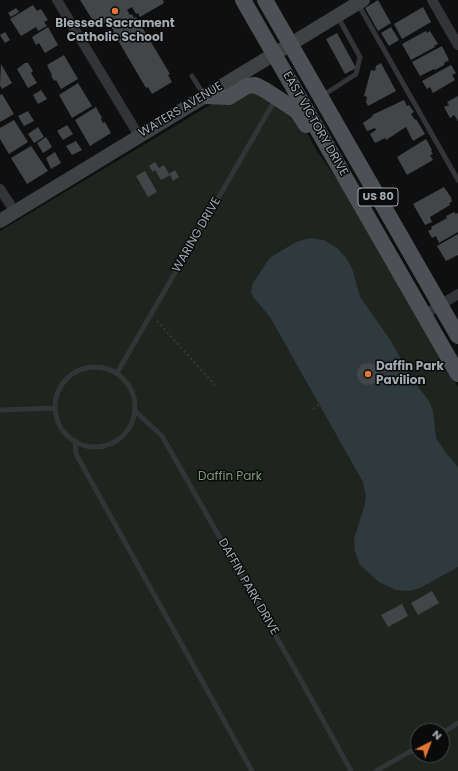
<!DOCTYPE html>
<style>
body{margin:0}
#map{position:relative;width:458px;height:771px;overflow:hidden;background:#0f0f10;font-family:Poppins,sans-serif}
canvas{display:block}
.north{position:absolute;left:410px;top:723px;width:40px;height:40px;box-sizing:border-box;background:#0a0a0b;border:1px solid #464a4d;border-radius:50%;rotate:42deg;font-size:11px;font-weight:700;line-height:16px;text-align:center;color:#a1aab0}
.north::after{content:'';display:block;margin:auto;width:14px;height:18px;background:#e47634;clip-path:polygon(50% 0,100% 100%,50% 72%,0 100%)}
</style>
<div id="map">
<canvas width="458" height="771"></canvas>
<div class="north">N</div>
</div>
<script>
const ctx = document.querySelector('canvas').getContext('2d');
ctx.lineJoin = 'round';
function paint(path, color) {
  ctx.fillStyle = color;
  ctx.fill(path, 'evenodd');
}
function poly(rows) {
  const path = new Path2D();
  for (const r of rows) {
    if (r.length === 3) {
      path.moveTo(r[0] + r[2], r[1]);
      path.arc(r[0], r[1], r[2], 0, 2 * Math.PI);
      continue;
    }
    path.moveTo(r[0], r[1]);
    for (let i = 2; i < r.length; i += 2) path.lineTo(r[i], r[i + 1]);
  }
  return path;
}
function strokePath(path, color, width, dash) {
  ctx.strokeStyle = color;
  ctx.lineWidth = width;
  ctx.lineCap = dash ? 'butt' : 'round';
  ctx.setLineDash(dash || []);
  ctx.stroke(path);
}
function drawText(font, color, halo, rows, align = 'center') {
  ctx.font = font + ' Poppins,sans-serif';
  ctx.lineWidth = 3;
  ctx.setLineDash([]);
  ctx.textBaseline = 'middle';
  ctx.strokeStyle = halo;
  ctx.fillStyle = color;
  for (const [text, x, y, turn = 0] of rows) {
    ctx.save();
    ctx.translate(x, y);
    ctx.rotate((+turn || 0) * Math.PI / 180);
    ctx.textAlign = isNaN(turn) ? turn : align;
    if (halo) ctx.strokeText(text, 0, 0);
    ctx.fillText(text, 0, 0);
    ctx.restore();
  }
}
paint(poly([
 [256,89,301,122,317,151,356,207,458,387,458,771,0,771,0,231,215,102],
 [418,731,442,731,442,755,418,755]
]), '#1f241e');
paint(poly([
 [310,238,324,240,330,244,337,248,347,259,353,271,360,297,391,341,411,378,429,401,433,411,436,438,446,453,458,467,458,567,420,588,410,591,396,590,379,582,360,565,355,551,354,539,365,504,366,496,363,482,270,317,254,298,251,293,252,285,257,277,267,262,271,257,296,242]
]), '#2e3a3d');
paint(poly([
 [80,0,163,0,164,3,140,17,138,13,136,14,132,7,127,10,130,15,132,14,134,18,136,17,170,74,168,75,172,82,152,94,148,87,146,88,113,32,114,31,111,27,113,26,109,20,101,25,99,22,95,24],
 [378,0,391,23,378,31,365,8],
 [33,5,37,11,41,9,48,20,44,22,47,26,38,31,36,27,21,36,10,19],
 [423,7,431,22,402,39,394,24],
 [16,8,19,12,11,17,8,13],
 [48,27,58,45,45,53,39,43,36,45,32,37],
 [391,27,399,40,389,46,381,33],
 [426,31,427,33,430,31,438,44,434,46,435,47,411,60,402,44],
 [5,32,10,40,5,43,0,35],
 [337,33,356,68,345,74,326,39],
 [442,46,449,60,444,63,444,65,435,70,434,69,420,76,412,62],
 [64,55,78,79,61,89,56,80,54,81,51,75,52,75,47,65],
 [25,63,28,63,33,71,31,73,37,83,28,88,17,69],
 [381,63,396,91,368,106,366,102,367,97,364,96,371,70,375,71,376,66],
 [1,64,12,83,2,89,0,85],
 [451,65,456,73,452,75,455,80,433,93,430,87,427,89,422,81],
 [78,83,92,106,72,118,59,95],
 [41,90,47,99,38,104,33,95],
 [2,94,14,114,0,122,0,95],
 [458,96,458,121,454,115,450,118,444,107,449,105,447,102],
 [404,100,407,106,409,105,414,112,411,114,415,120,416,119,425,134,413,141,406,127,386,140,385,138,375,143,370,134,376,130,375,128,367,131,363,123,373,116,372,115],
 [96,107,102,118,101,119,103,123,105,122,111,133,90,146,75,120],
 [28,111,34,121,24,126,18,116],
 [14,120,28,142,9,154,0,139,0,128],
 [67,125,73,134,63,140,57,131],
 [38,127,44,137,34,143,28,134],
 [46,137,52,147,43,153,37,143],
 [426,139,432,150,431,151,433,154,430,155,433,160,407,175,397,157],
 [76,141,82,150,72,155,66,146],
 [31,146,48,171,27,184,11,158],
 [55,152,61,163,51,169,46,158],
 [155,162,159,168,164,165,169,174,175,170,179,177,173,181,170,175,161,180,155,170,153,172,149,166],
 [145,171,157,192,148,197,136,176],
 [444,187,452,199,451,199,452,202,449,203,450,205,430,217,432,222,425,225,413,204],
 [454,212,456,214,458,213,458,232,439,243,436,236,432,238,428,231,432,229,431,227,447,218,446,216],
 [458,234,458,255,446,261,437,246],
 [368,374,11],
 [432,591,439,603,418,615,411,603],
 [402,604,408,616,388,627,381,615]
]), '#434648');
strokePath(poly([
 [157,321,215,385],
 [313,409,354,381]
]), '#36393c', 2, [2, 3]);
strokePath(poly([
 [358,4,458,180],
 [192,76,204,95],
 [322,96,356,74,360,57,338,17],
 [95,407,40],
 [117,373,275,100],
 [0,410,55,408],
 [135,411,162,436,302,682,351,771],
 [75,441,76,454,252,771],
 [442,733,458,723],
 [376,771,418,747]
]), '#323437', 5);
strokePath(poly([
 [57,0,139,136],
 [432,0,458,45],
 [0,189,15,212],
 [424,315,458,294]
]), '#323437', 10);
strokePath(poly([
 [0,221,363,0]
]), '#3e4245', 14);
strokePath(poly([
 [243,0,458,374],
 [265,0,458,336],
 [206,96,229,97,247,86,255,85,265,90,297,111,306,125]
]), '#4d5054', 16);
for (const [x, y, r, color] of [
 [115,11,4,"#e47634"],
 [368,374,4,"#e47634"]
]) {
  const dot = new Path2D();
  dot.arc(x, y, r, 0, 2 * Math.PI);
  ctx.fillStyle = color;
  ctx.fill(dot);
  strokePath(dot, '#0a0a0b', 1.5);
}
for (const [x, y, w] of [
 [378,197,40]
]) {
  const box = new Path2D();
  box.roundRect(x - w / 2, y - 9, w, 18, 3);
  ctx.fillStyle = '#0a0a0b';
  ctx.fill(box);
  strokePath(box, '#a1aab0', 1);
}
drawText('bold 11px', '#a1aab0', null, [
 ["US 80",378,197]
]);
drawText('bold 12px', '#a1aab0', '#0a0a0b', [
 ["Blessed Sacrament",115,24],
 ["Catholic School",115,38],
 ["Daffin Park",376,367,"left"],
 ["Pavilion",376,381,"left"]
]);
drawText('12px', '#a1aab0', '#0a0a0b', [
 ["WATERS AVENUE",181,110,-31],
 ["EAST VICTORY DRIVE",315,124,60],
 ["WARING DRIVE",197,235,-60],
 ["DAFFIN PARK DRIVE",248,587,60]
]);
drawText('12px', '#819a79', '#0a0a0b', [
 ["Daffin Park",230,477]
]);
</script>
